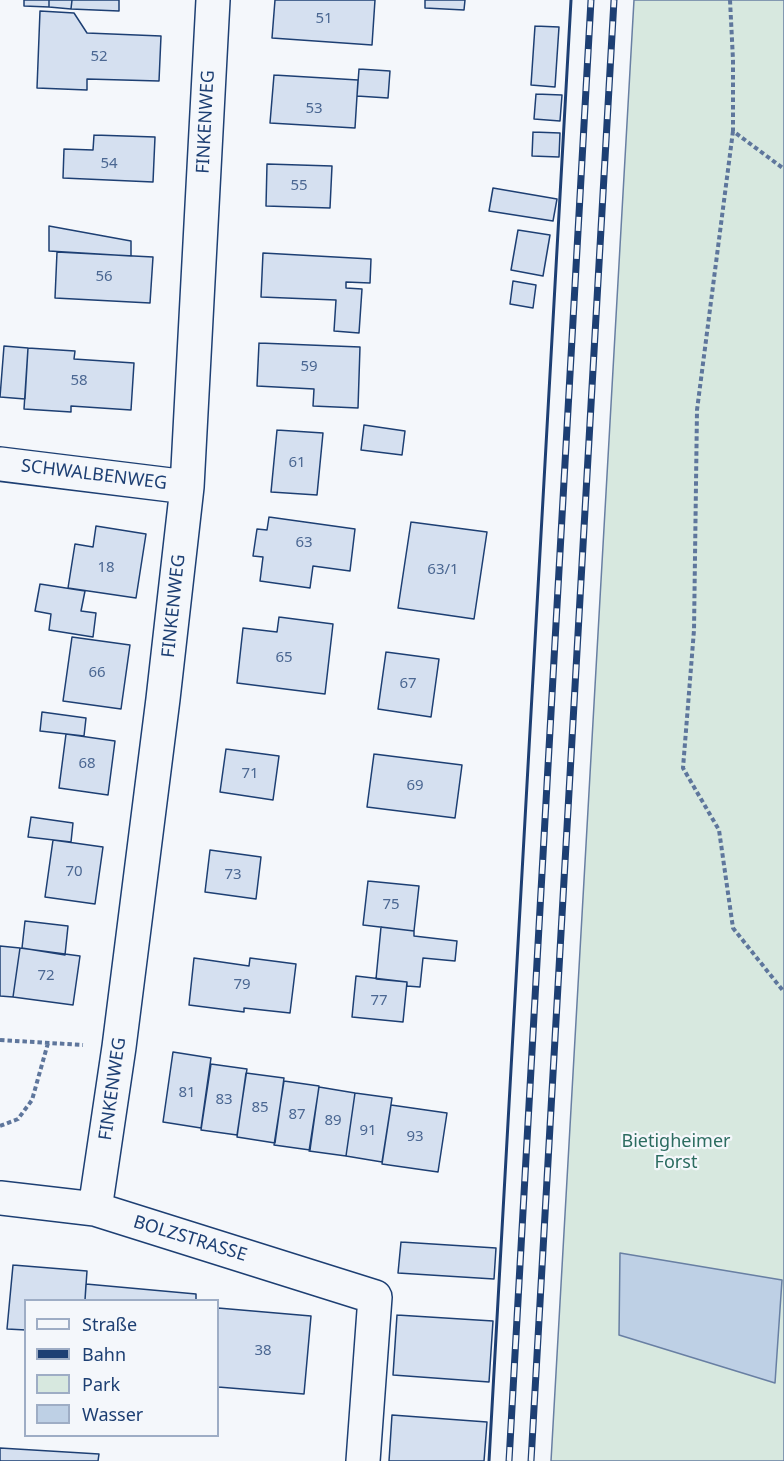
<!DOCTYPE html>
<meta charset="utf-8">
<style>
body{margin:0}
#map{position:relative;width:784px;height:1461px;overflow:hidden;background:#f4f7fb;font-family:"Noto Sans",sans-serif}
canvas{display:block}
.legend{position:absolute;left:24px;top:1299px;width:195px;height:138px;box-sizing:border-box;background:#f4f7fb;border:2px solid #9eadc5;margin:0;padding:8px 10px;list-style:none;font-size:18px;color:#1d3f73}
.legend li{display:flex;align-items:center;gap:12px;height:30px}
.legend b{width:30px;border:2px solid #9eadc5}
</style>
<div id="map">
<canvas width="784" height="1461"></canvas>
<ul class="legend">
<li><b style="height:8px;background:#f4f7fb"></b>Straße</li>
<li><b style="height:8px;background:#1d3f73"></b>Bahn</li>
<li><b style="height:16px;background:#d7e8df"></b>Park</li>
<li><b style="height:16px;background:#bed0e5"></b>Wasser</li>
</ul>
</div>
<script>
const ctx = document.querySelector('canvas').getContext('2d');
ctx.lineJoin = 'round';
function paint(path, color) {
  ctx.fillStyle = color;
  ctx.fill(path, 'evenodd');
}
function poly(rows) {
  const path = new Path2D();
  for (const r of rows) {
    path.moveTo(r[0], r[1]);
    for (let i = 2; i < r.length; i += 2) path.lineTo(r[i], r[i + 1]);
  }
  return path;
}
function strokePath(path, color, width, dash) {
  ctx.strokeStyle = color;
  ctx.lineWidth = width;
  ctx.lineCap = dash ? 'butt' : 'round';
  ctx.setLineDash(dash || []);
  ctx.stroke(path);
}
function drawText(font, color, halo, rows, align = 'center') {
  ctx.font = font + ' "Noto Sans",sans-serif';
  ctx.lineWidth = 4.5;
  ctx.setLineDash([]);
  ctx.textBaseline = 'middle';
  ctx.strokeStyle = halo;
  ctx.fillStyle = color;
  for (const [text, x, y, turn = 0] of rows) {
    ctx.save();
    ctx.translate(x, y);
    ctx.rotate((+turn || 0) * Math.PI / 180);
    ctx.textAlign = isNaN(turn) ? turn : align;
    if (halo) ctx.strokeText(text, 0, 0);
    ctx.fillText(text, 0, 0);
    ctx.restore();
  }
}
const green = poly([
 [634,0,784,0,784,1461,551,1461,634,0]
]);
paint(green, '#d7e8df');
strokePath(green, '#687fa3', 1.5);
const water = poly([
 [620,1253,782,1280,775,1383,619,1335,620,1253]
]);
paint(water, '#bed0e5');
strokePath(water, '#687fa3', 1.5);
const building = poly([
 [24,0,49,0,49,7,24,6,24,0],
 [49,0,72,0,71,9,49,7,49,0],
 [72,0,119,0,119,11,71,9,72,0],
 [275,0,375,0,372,45,272,38,275,0],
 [425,0,465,0,464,10,425,8,425,0],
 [40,11,74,13,87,33,161,36,159,81,87,79,87,90,37,88,40,11],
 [535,26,559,27,555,87,531,85,535,26],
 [359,69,390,71,388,98,357,96,359,69],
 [274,75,358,80,355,128,270,123,274,75],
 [536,94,562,95,560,121,534,119,536,94],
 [533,132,560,133,559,157,532,156,533,132],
 [94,135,155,137,153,182,63,178,64,149,93,150,94,135],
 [267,164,332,166,330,208,266,206,267,164],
 [493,188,557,199,553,221,489,211,493,188],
 [49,226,131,241,131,256,49,251,49,226],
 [518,230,550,235,543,276,511,270,518,230],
 [57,252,153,257,150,303,55,298,57,252],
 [263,253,371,259,370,283,346,282,346,288,362,289,359,333,334,331,336,300,261,297,263,253],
 [513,281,536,285,533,308,510,304,513,281],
 [259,343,360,347,358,408,313,406,314,389,257,386,259,343],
 [4,346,28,348,25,399,0,397,4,346],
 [28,348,75,351,74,359,134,363,131,410,71,406,71,412,24,409,28,348],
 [364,425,405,431,402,455,361,450,364,425],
 [277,430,323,433,317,495,271,492,277,430],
 [269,517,355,529,350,571,313,566,310,588,260,581,263,557,253,556,257,529,267,530,269,517],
 [411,522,487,532,474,619,398,608,411,522],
 [96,526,146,534,136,598,68,588,75,544,93,547,96,526],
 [40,584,85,591,81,611,96,613,93,637,49,630,51,614,35,611,40,584],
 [279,617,333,624,325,694,237,683,243,628,277,632,279,617],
 [72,637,130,645,121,709,63,701,72,637],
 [386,652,439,659,431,717,378,709,386,652],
 [42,712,86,718,84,736,40,731,42,712],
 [66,734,115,741,108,795,59,788,66,734],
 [226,749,279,756,273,800,220,792,226,749],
 [374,754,462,765,455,818,367,807,374,754],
 [31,817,73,823,71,842,28,837,31,817],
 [53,840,103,847,95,904,45,897,53,840],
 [210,850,261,857,256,899,205,892,210,850],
 [368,881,419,886,414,931,363,925,368,881],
 [25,921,68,926,65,955,22,948,25,921],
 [381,927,414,931,414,936,457,941,455,961,423,958,420,987,407,986,407,982,376,979,381,927],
 [0,946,20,948,13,997,0,996,0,946],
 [20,948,80,956,73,1005,13,997,20,948],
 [194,958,249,966,250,958,296,964,290,1013,244,1008,244,1012,189,1005,194,958],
 [356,976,407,982,403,1022,352,1017,356,976],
 [173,1052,211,1058,201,1128,163,1122,173,1052],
 [211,1064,247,1069,237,1135,201,1130,211,1064],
 [246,1073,284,1078,275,1143,237,1137,246,1073],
 [284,1081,319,1086,310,1150,274,1145,284,1081],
 [319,1087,355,1093,346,1156,309,1151,319,1087],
 [355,1093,392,1098,382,1162,346,1156,355,1093],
 [391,1105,447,1113,438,1172,382,1164,391,1105],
 [401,1242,496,1248,494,1279,398,1273,401,1242],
 [13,1265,87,1271,85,1300,26,1300,26,1330,7,1329,13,1265],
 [86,1284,196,1294,196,1300,85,1300,86,1284],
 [218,1308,311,1316,304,1394,218,1387,218,1308],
 [397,1315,493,1321,489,1382,393,1375,397,1315],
 [392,1415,487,1422,484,1461,389,1461,392,1415],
 [0,1448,99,1454,98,1461,0,1461,0,1448]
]);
paint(building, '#d5e0f0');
strokePath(building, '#1d3f73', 1.5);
const street = poly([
 [0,464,187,487],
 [0,1198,95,1209,375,1297,363,1461],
 [95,1209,119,1047,163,699,187,487,213,0]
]);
strokePath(street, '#1d3f73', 36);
strokePath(poly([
 [730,0,733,60,733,131,784,169],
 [733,131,697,410,694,630,683,768,719,830,733,928,784,992],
 [0,1040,83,1045],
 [0,1126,18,1119,32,1100,48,1043]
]), '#5e769c', 4, [4.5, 3]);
strokePath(street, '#f4f7fb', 33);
const rail = poly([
 [509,1461,591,0],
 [531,1461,614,0]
]);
strokePath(rail, '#1d3f73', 7);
strokePath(rail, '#f4f7fb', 4.5, [14]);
strokePath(poly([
 [489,1461,571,0]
]), '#1d3f73', 3);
drawText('15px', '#4b6792', null, [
 ["51",324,19],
 ["52",99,57],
 ["53",314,109],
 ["54",109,164],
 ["55",299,186],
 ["56",104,277],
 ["59",309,367],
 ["58",79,381],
 ["61",297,463],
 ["63",304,543],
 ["18",106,568],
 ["63/1",443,570],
 ["65",284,658],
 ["66",97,673],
 ["67",408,684],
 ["68",87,764],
 ["71",250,774],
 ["69",415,786],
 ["70",74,872],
 ["73",233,875],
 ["75",391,905],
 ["72",46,976],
 ["79",242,985],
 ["77",379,1001],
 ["81",187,1093],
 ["83",224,1100],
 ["85",260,1108],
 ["87",297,1115],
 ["89",333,1121],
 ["91",368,1131],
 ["93",415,1137],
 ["38",263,1351]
]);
drawText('18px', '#1d3f73', '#f4f7fb', [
 ["FINKENWEG",206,122,-87],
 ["SCHWALBENWEG",94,475,7],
 ["FINKENWEG",174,606,-84],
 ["FINKENWEG",113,1089,-82],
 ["BOLZSTRASSE",190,1239,17]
]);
drawText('18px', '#2c6c60', '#f4f7fb', [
 ["Bietigheimer",676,1142],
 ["Forst",676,1163]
]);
</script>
